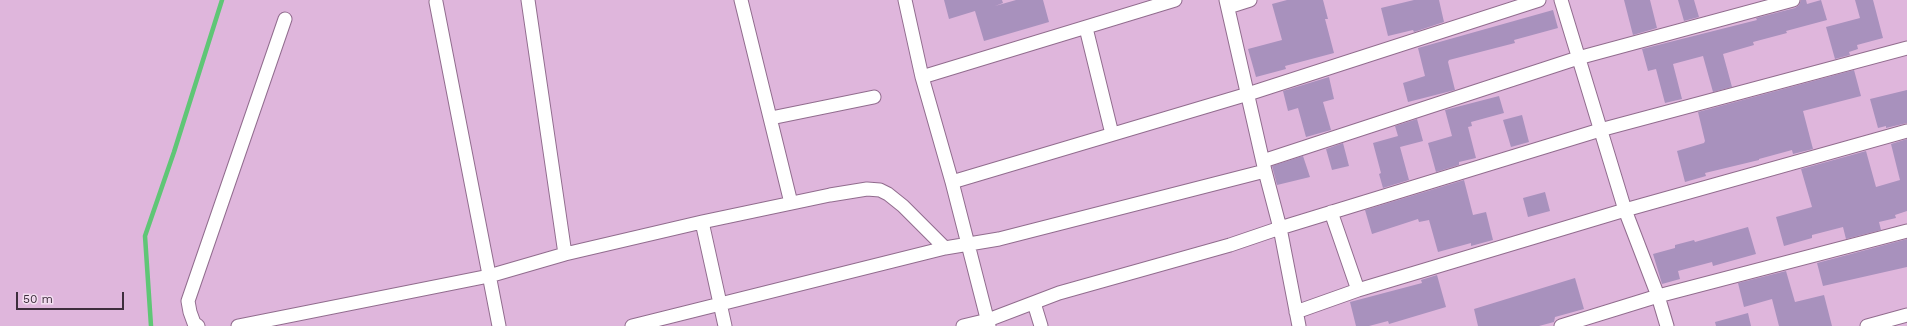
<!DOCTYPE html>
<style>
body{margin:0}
#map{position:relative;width:1907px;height:326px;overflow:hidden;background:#dfb6dc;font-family:"Work Sans",sans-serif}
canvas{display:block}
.scale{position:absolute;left:16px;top:292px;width:108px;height:18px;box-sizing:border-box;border:2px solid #3e2e3d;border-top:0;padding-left:5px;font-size:12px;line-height:14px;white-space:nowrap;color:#3e2e3d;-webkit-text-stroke:3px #f3def1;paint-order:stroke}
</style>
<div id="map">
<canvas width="1907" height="326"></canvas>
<div class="scale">50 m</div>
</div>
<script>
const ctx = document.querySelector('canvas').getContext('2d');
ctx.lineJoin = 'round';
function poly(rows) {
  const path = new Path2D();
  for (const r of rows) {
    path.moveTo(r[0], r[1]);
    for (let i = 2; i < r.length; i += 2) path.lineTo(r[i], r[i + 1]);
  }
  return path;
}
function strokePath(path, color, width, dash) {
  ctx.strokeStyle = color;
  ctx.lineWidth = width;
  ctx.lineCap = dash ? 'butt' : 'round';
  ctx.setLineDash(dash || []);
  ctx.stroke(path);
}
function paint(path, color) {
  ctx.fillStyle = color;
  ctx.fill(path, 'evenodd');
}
strokePath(poly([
 [151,326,145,236,174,152,222,0]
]), '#5fc676', 4.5);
paint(poly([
 [944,0,1002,0,1003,3,995,6,1016,0,1043,0,1049,22,984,41,975,11,949,19],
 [1287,0,1323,0,1328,19,1325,19,1334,53,1285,66,1286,69,1256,77,1248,49,1282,40,1272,4],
 [1414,0,1439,0,1444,22,1414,32,1413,30,1388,36,1381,8],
 [1624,0,1650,0,1657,28,1633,35],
 [1678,0,1694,0,1699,17,1684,21],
 [1801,0,1806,0,1807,4,1821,0,1827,20,1786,31,1787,33,1753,42,1754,45,1723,54,1732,87,1713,92,1703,56,1673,64,1682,99,1665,103,1656,69,1648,71,1642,49,1757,20,1756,18,1795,8,1799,5],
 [1855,0,1873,0,1883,38,1857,45,1858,49,1849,52,1850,55,1835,59,1826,27,1860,18],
 [1553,10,1558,28,1514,40,1515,43,1449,60,1448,62,1455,90,1408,102,1403,83,1425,76,1418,48],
 [1854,70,1861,96,1803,111,1813,149,1793,154,1792,150,1759,159,1759,160,1705,173,1706,176,1685,182,1677,151,1704,143,1705,141,1698,112],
 [1329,77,1334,99,1323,102,1331,130,1306,137,1298,108,1288,111,1283,91],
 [1907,90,1907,123,1886,128,1886,126,1878,128,1870,99],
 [1499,96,1504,113,1471,122,1472,126,1468,127,1476,158,1459,162,1459,165,1436,172,1428,143,1452,136,1445,110],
 [1522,115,1529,142,1511,147,1503,120],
 [1417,119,1423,141,1400,147,1409,180,1383,188,1379,174,1381,173,1373,143,1398,136,1395,126],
 [1907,139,1907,211,1895,215,1896,218,1879,222,1881,230,1846,239,1843,227,1812,235,1812,238,1784,246,1776,217,1812,207,1801,169,1866,151,1876,187,1900,180,1891,144],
 [1343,143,1349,166,1332,170,1326,149],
 [1303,156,1310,177,1277,185,1272,166],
 [1464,180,1473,215,1486,212,1493,240,1471,246,1471,243,1438,252,1429,220,1419,222,1418,219,1372,234,1365,210],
 [1545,192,1550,211,1528,217,1523,198],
 [1748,227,1756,254,1713,266,1712,262,1678,271,1680,279,1662,284,1653,254,1675,248,1675,245,1694,240,1695,242],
 [1907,239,1907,267,1823,286,1817,263],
 [1786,271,1795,302,1824,295,1832,326,1779,326,1772,299,1744,307,1738,283],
 [1437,275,1446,307,1389,324,1388,321,1369,326,1356,326,1350,302,1422,283,1421,280],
 [1575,278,1584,309,1555,317,1554,322,1539,326,1478,326,1474,309],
 [1748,313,1751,326,1716,326,1715,322]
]), '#a891bd');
const minor = poly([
 [528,0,565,254],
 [741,0,791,203],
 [905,0,922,77,952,182,989,326],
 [1226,0,1265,171,1280,228,1299,326],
 [1561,0,1625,210,1658,296,1667,326],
 [436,2,499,326],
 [1228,7,1250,0],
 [1086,28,1112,134],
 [922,77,1175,0],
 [771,118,874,97],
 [1263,161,1578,58,1793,0],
 [952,182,1248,94,1539,0],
 [1331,212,1358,290],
 [702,222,725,326],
 [1034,303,1041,326],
 [1296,312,1358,290,1625,210,1907,131],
 [198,326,194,323,190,312,188,301,285,19],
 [238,326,489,276,565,254,702,222,830,195,867,189,880,190,888,194,903,206,945,248],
 [632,326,945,248,999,239,1265,171],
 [963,326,988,320,1059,293,1230,245,1280,228,1600,130,1907,48],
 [1561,326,1658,296,1907,231],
 [1867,326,1907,315]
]);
strokePath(minor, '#916c8e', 15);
strokePath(minor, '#fff', 13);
</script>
